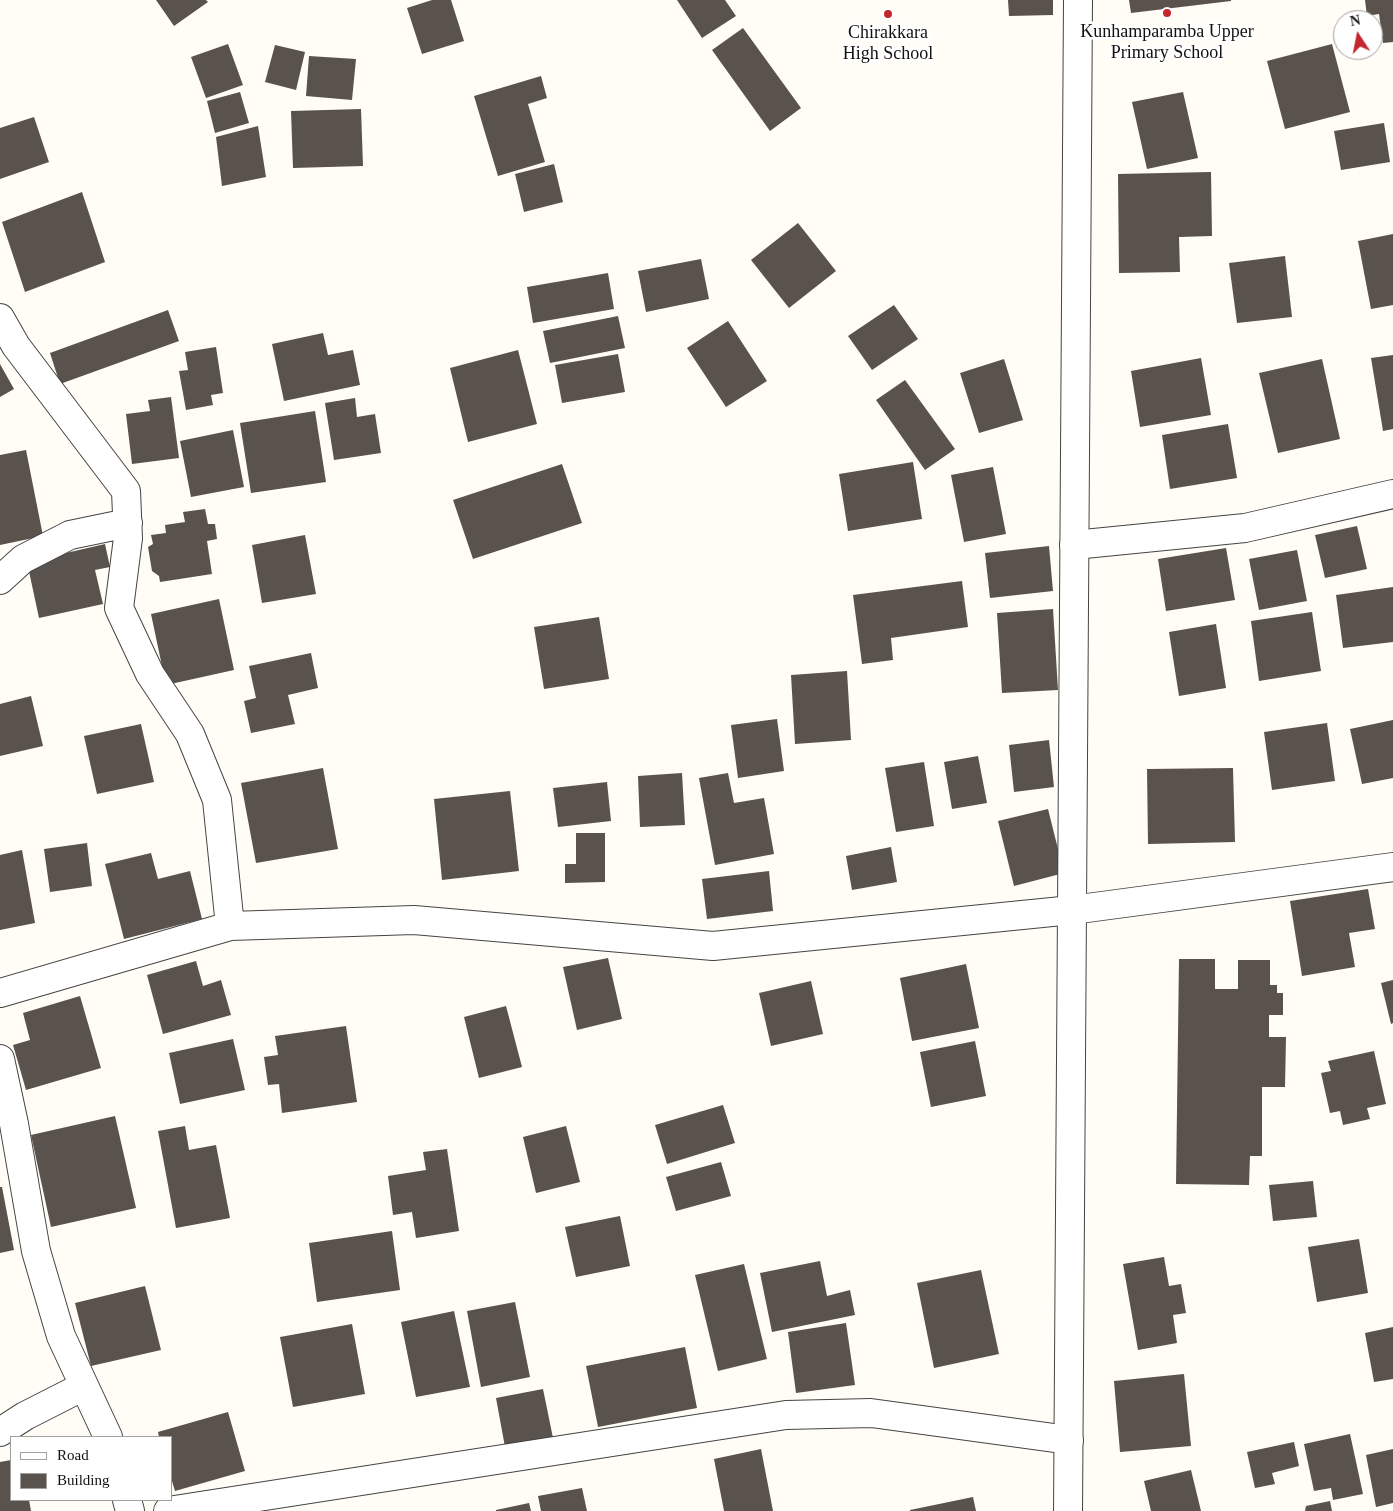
<!DOCTYPE html>
<style>
body{margin:0}
#map{position:relative;width:1393px;height:1511px;overflow:hidden;background:#fffdf5;font-family:Georgia,serif}
canvas{display:block}
.legend{position:absolute;left:10px;top:1436px;width:162px;height:65px;box-sizing:border-box;background:#fff;border:1px solid #a0a0a0;margin:0;padding:6px 9px;list-style:none;font-size:15px;color:#111}
.legend li{display:flex;align-items:center;gap:10px;height:25px}
.legend b{width:25px;border:1px solid #a0a0a0}
.north{position:absolute;left:1333px;top:10px;width:50px;height:50px;box-sizing:border-box;background:#fff;border:1px solid #a0a0a0;border-radius:50%;rotate:349deg;font-size:14px;font-weight:700;line-height:20px;text-align:center;color:#111}
.north::after{content:'';display:block;margin:auto;width:18px;height:22px;background:#c4262e;clip-path:polygon(50% 0,100% 100%,50% 72%,0 100%)}
</style>
<div id="map">
<canvas width="1393" height="1511"></canvas>
<ul class="legend">
<li><b style="height:6px;background:#fff"></b>Road</li>
<li><b style="height:14px;background:#5a524d"></b>Building</li>
</ul>
<div class="north">N</div>
</div>
<script>
const ctx = document.querySelector('canvas').getContext('2d');
ctx.lineJoin = 'round';
function paint(path, color) {
  ctx.fillStyle = color;
  ctx.fill(path, 'evenodd');
}
function poly(rows) {
  const path = new Path2D();
  for (const r of rows) {
    path.moveTo(r[0], r[1]);
    for (let i = 2; i < r.length; i += 2) path.lineTo(r[i], r[i + 1]);
  }
  return path;
}
function strokePath(path, color, width, dash) {
  ctx.strokeStyle = color;
  ctx.lineWidth = width;
  ctx.lineCap = dash ? 'butt' : 'round';
  ctx.setLineDash(dash || []);
  ctx.stroke(path);
}
function drawText(font, color, halo, rows, align = 'center') {
  ctx.font = font + ' Georgia,serif';
  ctx.lineWidth = 5;
  ctx.setLineDash([]);
  ctx.textBaseline = 'middle';
  ctx.strokeStyle = halo;
  ctx.fillStyle = color;
  for (const [text, x, y, turn = 0] of rows) {
    ctx.save();
    ctx.translate(x, y);
    ctx.rotate((+turn || 0) * Math.PI / 180);
    ctx.textAlign = isNaN(turn) ? turn : align;
    if (halo) ctx.strokeText(text, 0, 0);
    ctx.fillText(text, 0, 0);
    ctx.restore();
  }
}
paint(poly([
 [156,0,206,0,208,2,174,26],
 [432,0,451,0,464,41,422,54,407,8],
 [677,0,725,0,736,16,702,38],
 [1008,0,1053,0,1053,15,1009,16],
 [1129,0,1231,0,1231,1,1131,13],
 [1365,0,1393,0,1393,42,1383,43,1379,14,1367,16],
 [743,28,801,108,770,131,712,50],
 [228,44,243,85,206,98,191,57],
 [1332,44,1350,112,1285,129,1267,61],
 [275,45,305,52,296,90,265,82],
 [309,56,356,59,352,100,306,96],
 [541,76,547,98,528,104,545,162,498,176,474,96],
 [240,92,249,123,215,133,207,101],
 [1183,92,1198,158,1147,169,1132,102],
 [361,109,363,166,293,168,291,111],
 [34,117,49,162,0,179,0,128],
 [1384,123,1390,162,1341,170,1334,131],
 [258,126,266,177,222,186,216,137],
 [554,164,563,202,524,212,515,174],
 [1211,172,1212,236,1179,237,1180,272,1119,273,1118,174],
 [82,192,105,262,25,292,2,222],
 [798,223,836,271,789,308,751,260],
 [1393,234,1393,305,1371,309,1358,241],
 [1285,256,1292,317,1237,323,1229,263],
 [701,259,709,299,646,312,638,271],
 [608,273,614,309,533,323,527,287],
 [894,305,918,339,872,370,848,336],
 [168,310,179,341,60,384,50,353],
 [618,316,625,348,550,363,543,331],
 [728,321,767,381,726,407,687,348],
 [323,333,328,355,353,350,360,385,284,401,272,344],
 [216,347,223,393,211,395,213,405,186,410,179,371,188,370,185,352],
 [518,350,537,424,468,442,450,368],
 [618,354,625,392,562,403,555,365],
 [1393,355,1393,429,1383,431,1371,358],
 [1201,358,1211,415,1140,427,1131,371],
 [1004,359,1023,420,979,433,960,373],
 [1322,359,1340,439,1278,453,1259,373],
 [0,364,14,389,0,397],
 [905,380,955,449,925,470,876,400],
 [171,397,179,458,132,464,126,414,150,411,148,400],
 [355,398,357,417,375,414,381,453,334,460,325,403],
 [315,411,326,482,251,493,240,423],
 [1228,424,1237,478,1170,489,1162,435],
 [233,430,244,487,191,497,180,441],
 [26,450,43,536,0,545,0,455],
 [913,462,922,519,848,531,839,474],
 [562,464,582,523,473,559,453,500],
 [993,467,1006,534,964,542,951,475],
 [205,509,208,524,215,524,217,539,207,541,212,574,160,582,159,576,152,571,148,547,153,544,151,535,166,533,165,525,185,522,183,512],
 [1357,526,1367,569,1325,578,1315,535],
 [305,535,316,594,262,603,252,545],
 [105,544,110,567,95,570,103,604,39,618,27,562],
 [1049,546,1053,591,990,598,985,553],
 [1226,548,1235,600,1166,611,1158,559],
 [1297,550,1307,601,1259,610,1249,559],
 [962,581,968,627,891,638,893,660,862,664,853,595],
 [1393,587,1393,642,1343,648,1336,595],
 [219,599,234,670,166,685,151,614],
 [1053,609,1058,690,1002,693,997,613],
 [1312,612,1321,671,1259,681,1251,621],
 [599,617,609,679,544,689,534,627],
 [1216,624,1226,688,1179,696,1169,632],
 [311,653,318,688,288,695,295,724,251,733,244,701,256,698,249,666],
 [847,671,851,740,795,744,791,675],
 [31,696,43,746,0,756,0,704],
 [777,719,784,771,738,778,731,725],
 [1393,720,1393,778,1362,784,1350,729],
 [1327,723,1335,781,1272,790,1264,732],
 [141,724,154,782,97,794,84,736],
 [1049,740,1054,787,1014,792,1009,745],
 [978,756,987,803,952,809,944,762],
 [924,762,934,826,896,832,885,768],
 [323,768,338,849,256,863,241,783],
 [1233,768,1235,842,1148,844,1147,769],
 [682,773,685,825,640,827,638,776],
 [728,773,734,803,764,798,774,854,715,865,699,778],
 [607,782,611,821,558,827,553,788],
 [510,791,519,871,442,880,434,799],
 [1048,809,1064,873,1014,886,998,821],
 [576,833,605,833,605,882,565,883,565,864,576,864],
 [87,843,92,886,50,892,44,849],
 [891,847,897,882,852,890,846,856],
 [22,850,35,923,0,930,0,855],
 [151,853,158,879,190,871,202,919,124,939,105,864],
 [769,871,773,911,707,919,702,879],
 [1368,889,1375,929,1349,933,1355,967,1302,976,1290,901],
 [608,958,622,1019,577,1030,563,967],
 [1179,959,1215,959,1215,989,1238,989,1238,960,1270,960,1270,985,1277,985,1277,993,1283,993,1283,1015,1269,1015,1269,1037,1286,1037,1285,1087,1262,1087,1262,1156,1250,1156,1249,1185,1176,1184],
 [196,961,203,986,221,980,231,1015,163,1034,147,975],
 [966,964,979,1028,912,1041,900,978],
 [1393,980,1393,1023,1391,1024,1381,983],
 [811,981,823,1034,771,1046,759,993],
 [80,996,101,1068,26,1090,13,1045,30,1040,23,1013],
 [506,1006,522,1067,479,1078,464,1017],
 [346,1026,357,1102,282,1113,279,1084,268,1085,264,1057,278,1055,275,1036],
 [233,1039,245,1090,180,1104,169,1053],
 [975,1041,986,1096,931,1107,920,1052],
 [1374,1051,1386,1104,1367,1108,1370,1119,1343,1125,1340,1111,1330,1113,1321,1073,1331,1071,1328,1061],
 [723,1105,735,1143,667,1164,655,1125],
 [115,1116,136,1208,51,1227,31,1135],
 [185,1126,189,1150,216,1145,230,1218,176,1228,158,1131],
 [566,1126,580,1182,536,1193,523,1137],
 [447,1149,459,1231,416,1238,412,1212,393,1215,388,1176,426,1170,423,1152],
 [721,1162,731,1196,676,1211,666,1177],
 [1313,1181,1317,1217,1273,1221,1269,1185],
 [0,1187,2,1187,14,1250,0,1253],
 [620,1216,630,1266,576,1277,565,1227],
 [392,1231,400,1290,317,1302,309,1243],
 [1359,1239,1368,1293,1317,1302,1308,1247],
 [1164,1257,1169,1286,1181,1284,1186,1313,1173,1315,1177,1343,1138,1350,1123,1264],
 [820,1261,827,1296,850,1290,855,1315,772,1332,760,1273],
 [744,1264,767,1359,718,1371,695,1275],
 [981,1270,999,1354,934,1368,917,1283],
 [145,1286,161,1350,91,1366,75,1303],
 [515,1302,530,1377,481,1387,467,1311],
 [454,1311,470,1387,416,1397,401,1322],
 [846,1323,855,1385,796,1393,788,1332],
 [352,1324,365,1394,293,1407,280,1337],
 [1393,1327,1393,1379,1374,1382,1365,1333],
 [685,1347,697,1408,598,1427,586,1366],
 [1184,1374,1191,1446,1120,1452,1114,1381],
 [543,1389,553,1438,505,1447,496,1398],
 [228,1412,245,1471,175,1491,171,1478,171,1437,159,1437,158,1432],
 [1350,1434,1363,1494,1333,1500,1331,1488,1314,1491,1304,1444],
 [1294,1442,1299,1466,1272,1473,1275,1484,1255,1488,1247,1452],
 [761,1449,773,1511,724,1511,714,1459],
 [1393,1449,1393,1503,1376,1507,1366,1455],
 [11,1460,11,1500,29,1500,31,1511,0,1511,0,1462],
 [1191,1470,1201,1511,1151,1511,1144,1481],
 [582,1488,587,1511,541,1511,538,1496],
 [973,1497,976,1511,910,1511,910,1510],
 [1330,1501,1332,1511,1305,1511,1306,1506],
 [529,1503,531,1511,496,1511,496,1510]
]), '#5a524d');
const minor = poly([
 [0,318,16,346,126,491,128,538,119,608,150,674,190,734,217,800,230,926],
 [1074,545,1245,528,1393,494],
 [0,580,23,559,70,535,128,523],
 [0,993,230,926,414,920,713,946,1072,910,1393,867],
 [0,1059,14,1124,36,1251,61,1336,108,1437],
 [0,1432,25,1416,84,1386],
 [127,1500,130,1511],
 [168,1511,786,1415,871,1413,1069,1440]
]);
const tertiary = poly([
 [1068,1511,1078,0]
]);
strokePath(minor, '#444', 30);
strokePath(tertiary, '#444', 30);
strokePath(minor, '#fff', 28);
strokePath(tertiary, '#fff', 28);
for (const [x, y, r, color] of [
 [1167,13,5,"#c4262e"],
 [888,14,5,"#c4262e"]
]) {
  const dot = new Path2D();
  dot.arc(x, y, r, 0, 2 * Math.PI);
  ctx.fillStyle = color;
  ctx.fill(dot);
  strokePath(dot, '#fff', 2);
}
drawText('18px', '#111', '#fff', [
 ["Kunhamparamba Upper",1167,32],
 ["Primary School",1167,53],
 ["Chirakkara",888,33],
 ["High School",888,54]
]);
</script>
